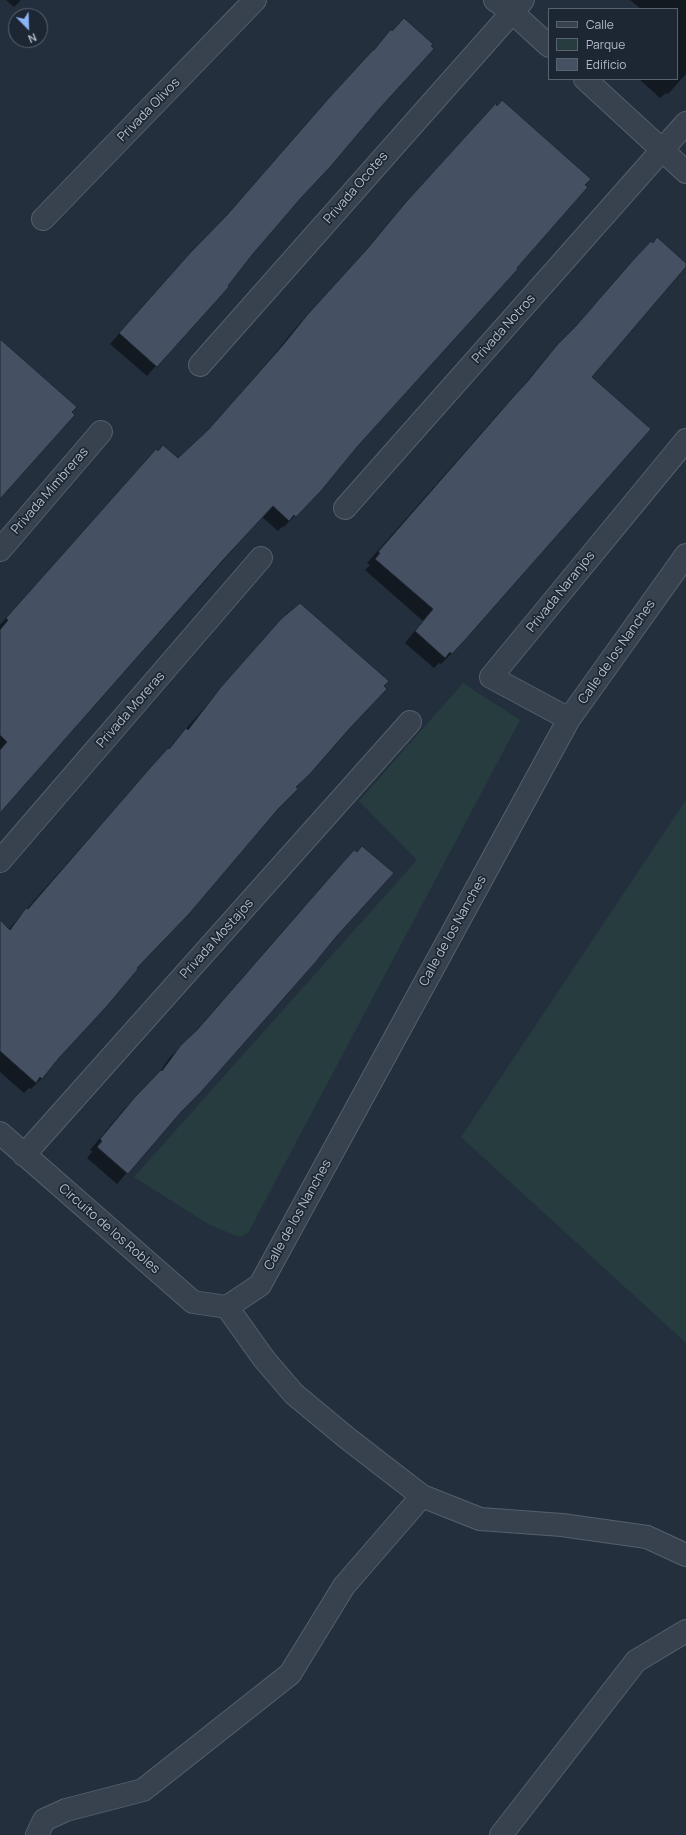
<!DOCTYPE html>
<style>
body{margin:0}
#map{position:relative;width:686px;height:1835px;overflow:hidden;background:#242f3e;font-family:Manrope,sans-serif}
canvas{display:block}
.legend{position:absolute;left:548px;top:8px;width:130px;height:72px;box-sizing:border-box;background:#1d2633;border:1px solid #59626f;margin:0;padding:5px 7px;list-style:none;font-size:12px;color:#b4bcc9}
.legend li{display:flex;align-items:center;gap:8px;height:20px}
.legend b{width:20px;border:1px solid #59626f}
.north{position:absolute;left:8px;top:8px;width:40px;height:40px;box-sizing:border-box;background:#1d2633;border:1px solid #59626f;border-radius:50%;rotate:157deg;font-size:11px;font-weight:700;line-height:16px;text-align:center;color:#b4bcc9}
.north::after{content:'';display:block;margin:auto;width:14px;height:18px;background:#8ab4f8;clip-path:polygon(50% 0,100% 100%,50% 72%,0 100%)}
</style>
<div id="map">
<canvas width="686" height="1835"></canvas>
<ul class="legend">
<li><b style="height:5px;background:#38414e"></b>Calle</li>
<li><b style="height:11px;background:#263c3f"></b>Parque</li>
<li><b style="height:11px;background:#455162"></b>Edificio</li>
</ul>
<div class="north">N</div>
</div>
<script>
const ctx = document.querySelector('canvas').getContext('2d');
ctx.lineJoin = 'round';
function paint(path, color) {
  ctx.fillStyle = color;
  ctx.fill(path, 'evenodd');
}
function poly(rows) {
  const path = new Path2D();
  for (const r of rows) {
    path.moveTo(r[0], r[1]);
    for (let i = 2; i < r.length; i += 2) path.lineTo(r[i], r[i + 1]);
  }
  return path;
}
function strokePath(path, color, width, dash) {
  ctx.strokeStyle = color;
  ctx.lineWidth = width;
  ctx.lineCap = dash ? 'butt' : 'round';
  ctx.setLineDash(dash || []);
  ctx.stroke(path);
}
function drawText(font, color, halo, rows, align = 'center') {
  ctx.font = font + ' Manrope,sans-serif';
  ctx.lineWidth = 3.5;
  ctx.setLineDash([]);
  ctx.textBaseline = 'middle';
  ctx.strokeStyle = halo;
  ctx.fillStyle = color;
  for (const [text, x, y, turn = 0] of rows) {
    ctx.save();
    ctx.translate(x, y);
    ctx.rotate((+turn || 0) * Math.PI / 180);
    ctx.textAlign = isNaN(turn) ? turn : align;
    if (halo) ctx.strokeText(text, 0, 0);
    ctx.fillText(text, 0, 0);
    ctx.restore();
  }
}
paint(poly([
 [463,683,520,720,248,1233,239,1237,208,1224,134,1177,417,860,359,801],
 [686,800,686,1343,461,1137]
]), '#263c3f');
paint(poly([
 [6,0,21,0,14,7],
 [630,0,686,0,686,74,668,94,666,93,660,98,639,79,677,79,677,9,641,9],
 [391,31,300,197,147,376,110,344,180,264,217,226],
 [485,116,357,446,320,490,284,527,283,526,278,531,262,517,0,812,0,625,145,462,178,459,201,438,272,357,297,326,356,262,395,215],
 [640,254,686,264,686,266,591,377,452,653,441,664,439,663,434,668,405,643,423,621,365,570,370,565,367,563,503,408,517,394,546,358,566,338],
 [282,620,295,788,135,968,42,1078,31,1089,29,1088,24,1093,0,1072,0,939],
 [343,862,180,1112,117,1184,87,1158,92,1152,90,1150,124,1109,157,1076,170,1057,189,1039]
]), '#0007');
const building = poly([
 [404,18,433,44,431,46,434,49,380,108,331,166,301,198,252,255,228,286,229,287,157,367,119,333,190,253,227,215,328,99,373,50,374,50,391,29,392,31,404,18],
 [502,100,591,179,585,185,588,187,517,268,518,269,357,447,321,491,296,517,294,515,289,521,273,506,223,560,0,813,0,750,7,742,0,735,0,630,8,620,6,618,156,449,158,451,163,445,178,458,208,430,283,345,308,314,367,249,406,202,496,103,497,106,502,100],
 [657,237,686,263,686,267,592,377,651,429,465,640,452,654,450,652,445,658,415,631,433,609,375,559,380,553,378,552,514,396,527,382,557,345,575,327,634,259,651,241,653,243,657,237],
 [0,339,77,407,72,412,75,415,0,499,0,339],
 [300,603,389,681,384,686,387,689,350,728,309,775,296,787,298,789,279,808,189,914,137,968,138,969,108,1005,59,1058,42,1079,40,1077,36,1083,0,1051,0,920,10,930,26,908,28,909,150,768,168,748,169,749,186,728,188,730,221,687,281,619,300,603],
 [362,846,394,873,336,937,314,964,201,1092,182,1111,128,1174,97,1147,102,1141,100,1139,135,1097,161,1070,162,1071,181,1045,197,1030,337,869,354,850,357,852,362,846]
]);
paint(building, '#455162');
strokePath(building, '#1f2835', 1);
const minor = poly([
 [495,0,512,12,549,46],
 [585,79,686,172],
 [43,219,255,0],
 [200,365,523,0],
 [345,508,686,123],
 [0,550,101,432],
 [569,719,491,677,686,440],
 [0,861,261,558],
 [0,1133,193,1302,227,1307],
 [24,1155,410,722],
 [227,1307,260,1285,569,719,686,555],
 [227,1307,264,1359,294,1394,347,1438,422,1496,480,1519,562,1525,647,1537,686,1555],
 [37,1835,44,1820,66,1810,143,1790,290,1674,344,1586,422,1496],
 [501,1835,636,1661,686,1631]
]);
strokePath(minor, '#565f6c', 24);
strokePath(minor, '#38414e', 22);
drawText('13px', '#b4bcc9', '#1d2633', [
 ["Privada Olivos",149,110,-46],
 ["Privada Ocotes",356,188,-49],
 ["Privada Notros",504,329,-48],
 ["Privada Mimbreras",50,491,-49],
 ["Privada Naranjos",561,592,-51],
 ["Calle de los Nanches",617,652,-55],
 ["Privada Moreras",131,710,-49],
 ["Calle de los Nanches",453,931,-61],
 ["Privada Mostajos",217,939,-48],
 ["Calle de los Nanches",298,1215,-61],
 ["Circuito de los Robles",109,1229,41]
]);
</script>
